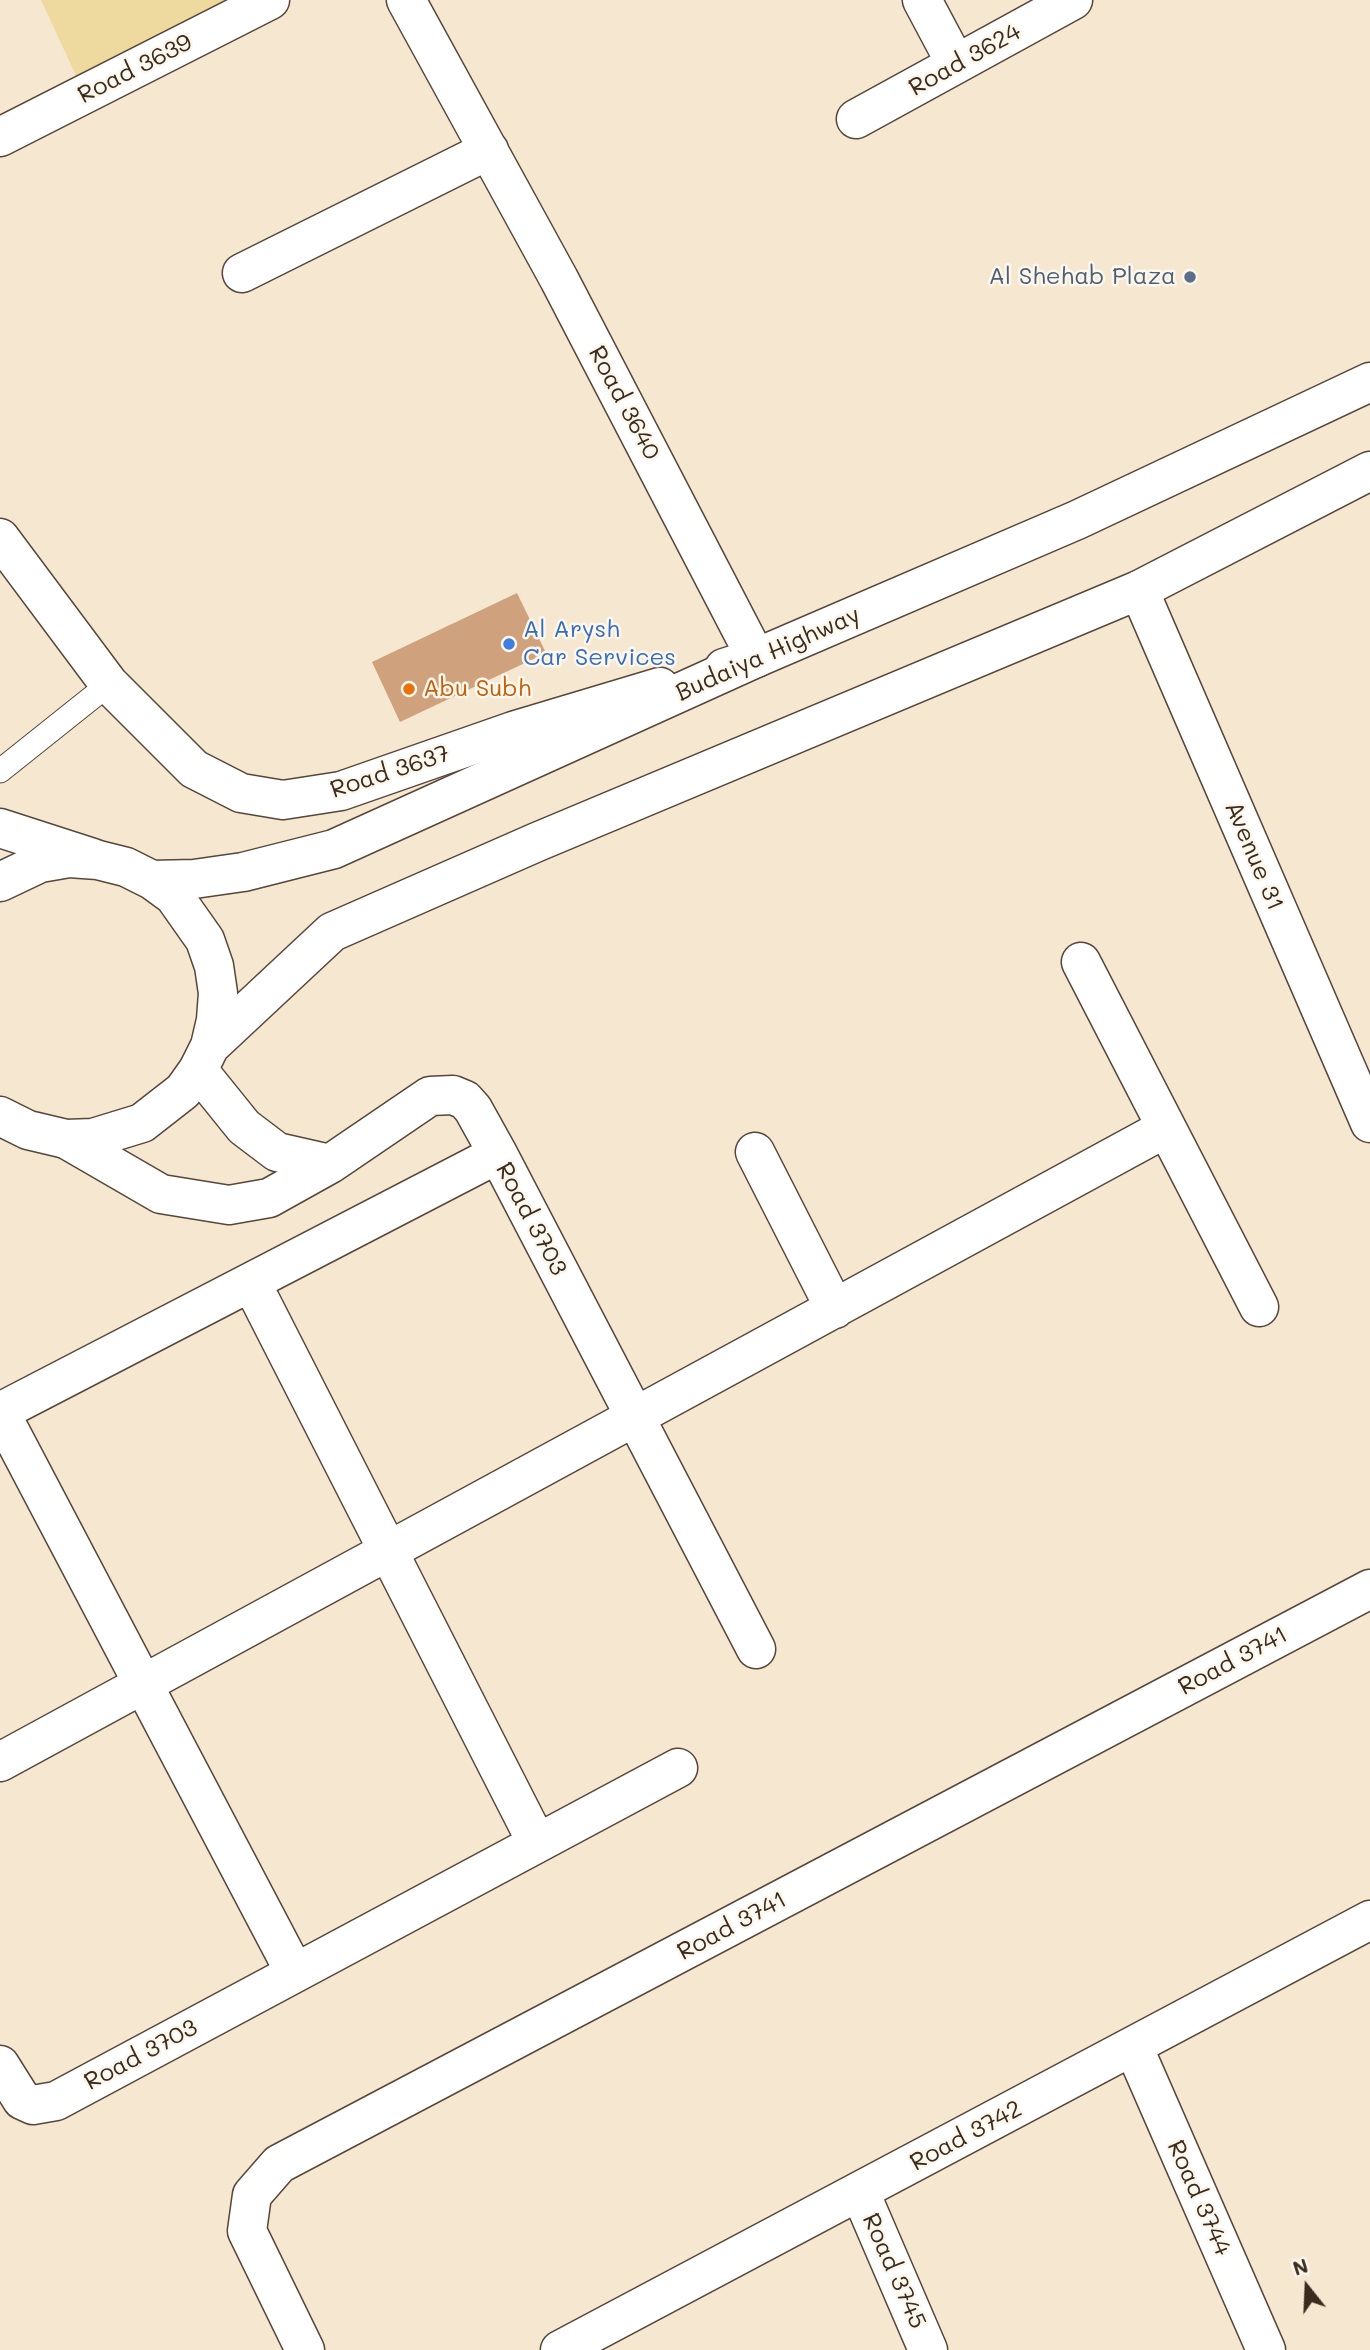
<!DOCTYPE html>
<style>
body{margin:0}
#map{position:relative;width:1370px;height:2350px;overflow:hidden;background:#f6e7d1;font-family:Mali,sans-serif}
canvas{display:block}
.north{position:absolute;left:1272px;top:2252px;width:70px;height:70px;-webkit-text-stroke:5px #fbf7ec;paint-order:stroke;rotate:342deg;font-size:19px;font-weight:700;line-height:28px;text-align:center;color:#3b2a1e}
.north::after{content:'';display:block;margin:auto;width:24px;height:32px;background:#3b2a1e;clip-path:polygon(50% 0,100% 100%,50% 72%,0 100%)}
</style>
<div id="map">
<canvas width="1370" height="2350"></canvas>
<div class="north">N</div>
</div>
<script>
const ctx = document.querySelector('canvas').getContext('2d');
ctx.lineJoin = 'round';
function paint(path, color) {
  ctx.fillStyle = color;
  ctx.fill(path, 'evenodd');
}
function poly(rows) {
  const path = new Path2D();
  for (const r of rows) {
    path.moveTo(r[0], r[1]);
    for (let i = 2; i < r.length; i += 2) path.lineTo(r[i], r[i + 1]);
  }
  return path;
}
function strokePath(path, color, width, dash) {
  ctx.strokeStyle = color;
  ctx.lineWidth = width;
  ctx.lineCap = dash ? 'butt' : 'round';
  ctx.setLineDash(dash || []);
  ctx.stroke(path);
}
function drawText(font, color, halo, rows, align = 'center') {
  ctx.font = font + ' Mali,sans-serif';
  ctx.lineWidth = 5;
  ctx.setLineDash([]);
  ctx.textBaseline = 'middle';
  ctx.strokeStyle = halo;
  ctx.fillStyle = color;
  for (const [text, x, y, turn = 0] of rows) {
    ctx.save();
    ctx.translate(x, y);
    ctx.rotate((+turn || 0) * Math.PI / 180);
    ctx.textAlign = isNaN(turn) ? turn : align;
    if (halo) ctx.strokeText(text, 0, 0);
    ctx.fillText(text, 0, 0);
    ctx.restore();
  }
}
paint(poly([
 [41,0,239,0,85,95]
]), '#eeda9e');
paint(poly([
 [517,593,546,653,400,722,372,662]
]), '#cfa27d');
const service = poly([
 [0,771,109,684]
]);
const minor = poly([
 [406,0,559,279,756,658,724,668],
 [922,0,956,64],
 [856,119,1073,0],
 [0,137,270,0],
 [242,273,489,150],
 [0,538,109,684,194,769,241,793,283,800,341,791,513,731,660,687],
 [1139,590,1370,1123],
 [0,828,93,858],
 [1081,962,1259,1307],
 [198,1070,244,1127,277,1152,330,1164],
 [66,1139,161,1194,229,1205,269,1198,330,1164,430,1096,453,1095,465,1100,473,1109,498,1154,756,1649],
 [755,1152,835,1309],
 [251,1282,537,1843],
 [0,1412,295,1973],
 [0,1412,498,1154],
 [0,1762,1166,1128],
 [1133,2046,1266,2350],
 [0,2065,22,2100,33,2105,56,2101,678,1768],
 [860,2192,928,2350],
 [305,2350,247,2231,252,2195,279,2164,1370,1589],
 [560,2350,1370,1920]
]);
const primary = poly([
 [152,880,194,879,243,872,334,849,756,658,1077,520,1370,382],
 [0,882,40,863,69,858,98,860,126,867,152,880,174,896,205,940,214,966,218,993,216,1020,210,1046,198,1070,183,1091,142,1123,93,1138,66,1139,28,1130,0,1116],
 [210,1046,332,932,537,842,1139,590,1370,471]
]);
strokePath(service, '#574639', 25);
strokePath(minor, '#574639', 41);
strokePath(primary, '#574639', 41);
strokePath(service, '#fff', 23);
strokePath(minor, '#fff', 38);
strokePath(primary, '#fff', 38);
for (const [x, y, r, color] of [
 [1190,277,7,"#5c6f8a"],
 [509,644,7,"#3f7fe0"],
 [409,689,7,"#e8710a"]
]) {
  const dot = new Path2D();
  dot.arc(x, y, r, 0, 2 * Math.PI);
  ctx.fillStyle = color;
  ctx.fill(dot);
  strokePath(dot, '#fbf7ec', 2.5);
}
drawText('24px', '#3b2a1e', '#fbf7ec', [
 ["Road 3624",965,60,-29],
 ["Road 3639",135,69,-27],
 ["Road 3640",624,403,62],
 ["Budaiya Highway",768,654,-24],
 ["Road 3637",390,772,-18],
 ["Avenue 31",1254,856,67],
 ["Road 3703",531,1219,62],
 ["Road 3741",1233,1661,-28],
 ["Road 3741",732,1926,-28],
 ["Road 3703",141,2055,-28],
 ["Road 3742",966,2136,-28],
 ["Road 3744",1199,2198,66],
 ["Road 3745",894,2271,66]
]);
drawText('24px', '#4e5e75', '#fbf7ec', [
 ["Al Shehab Plaza",1176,277]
], 'right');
drawText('24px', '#366cbe', '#fbf7ec', [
 ["Al Arysh",523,630],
 ["Car Services",523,658]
], 'left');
drawText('24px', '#c56008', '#fbf7ec', [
 ["Abu Subh",423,689]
], 'left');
</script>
